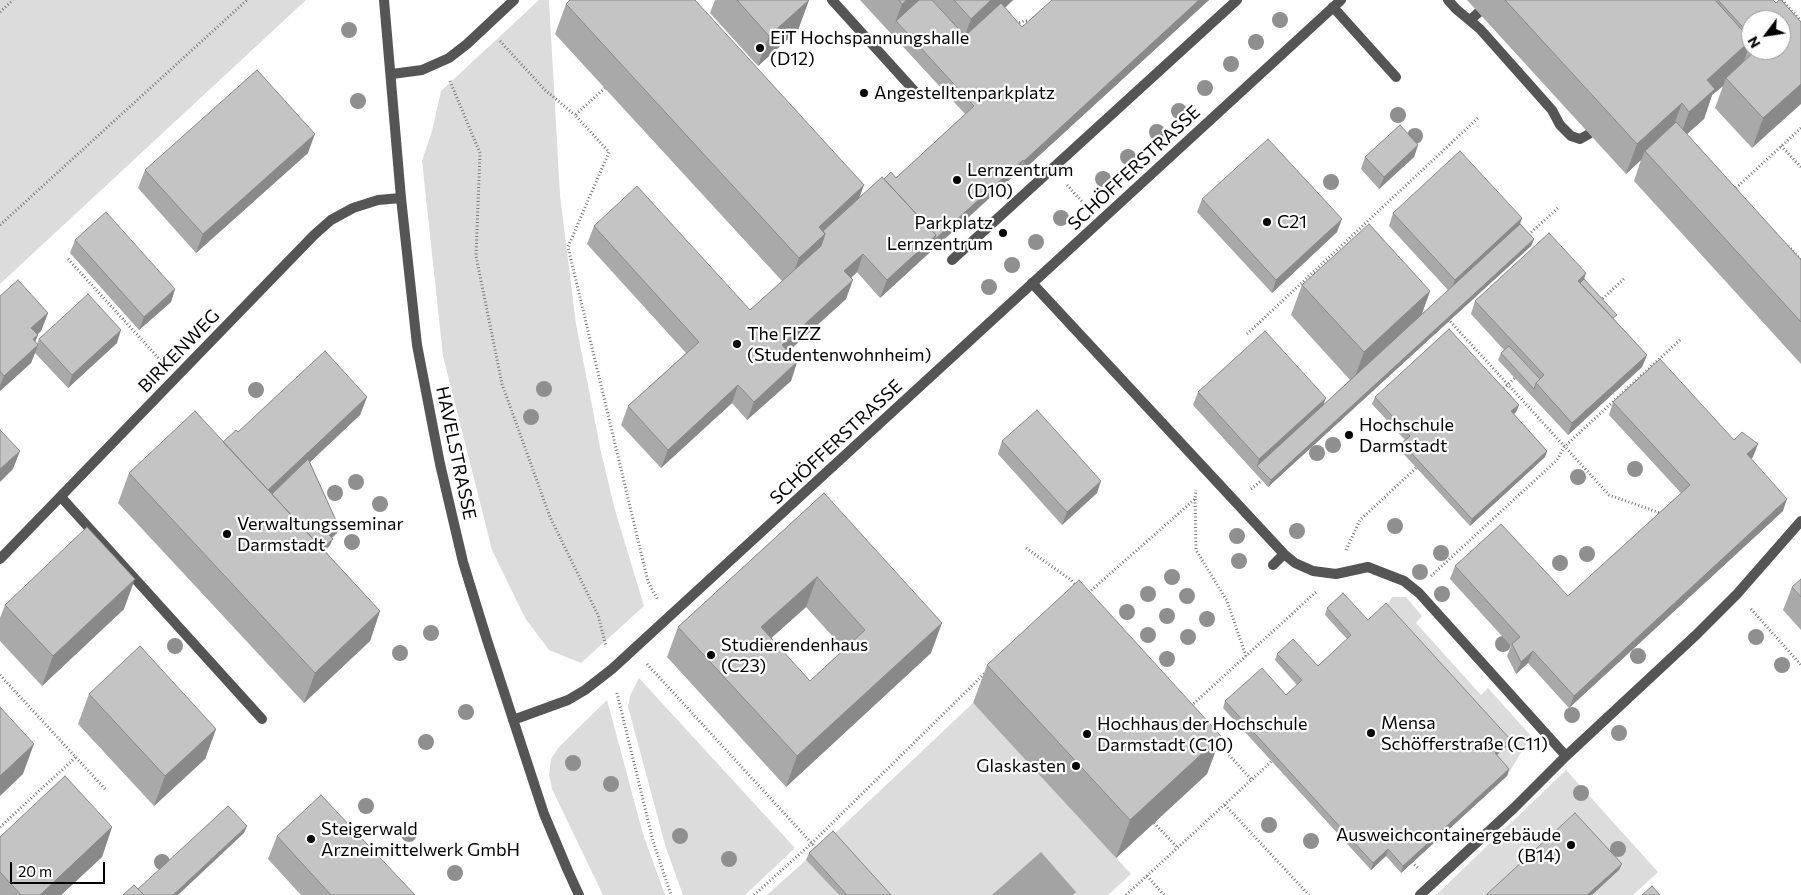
<!DOCTYPE html>
<meta charset="utf-8">
<style>
body{margin:0}
#map{position:relative;width:1801px;height:895px;overflow:hidden;background:#fff;font-family:Commissioner,sans-serif}
canvas{display:block}
.north{position:absolute;left:1741px;top:10px;width:50px;height:50px;box-sizing:border-box;background:#fff;border:1px solid #999;border-radius:50%;rotate:239deg;font-size:14px;font-weight:700;line-height:20px;text-align:center;color:#000}
.north::after{content:'';display:block;margin:auto;width:18px;height:22px;background:#000;clip-path:polygon(50% 0,100% 100%,50% 72%,0 100%)}
.scale{position:absolute;left:10px;top:862px;width:95px;height:22px;box-sizing:border-box;border:2px solid #000;border-top:0;padding-left:6px;font-size:15px;line-height:18px;white-space:nowrap;color:#000;-webkit-text-stroke:4px #fff;paint-order:stroke}
</style>
<div id="map">
<canvas width="1801" height="895"></canvas>
<div class="north">N</div>
<div class="scale">20 m</div>
</div>
<script>
const ctx = document.querySelector('canvas').getContext('2d');
ctx.lineJoin = 'round';
function paint(path, color) {
  ctx.fillStyle = color;
  ctx.fill(path, 'evenodd');
}
function poly(rows) {
  const path = new Path2D();
  for (const r of rows) {
    path.moveTo(r[0], r[1]);
    for (let i = 2; i < r.length; i += 2) path.lineTo(r[i], r[i + 1]);
  }
  return path;
}
function strokePath(path, color, width, dash) {
  ctx.strokeStyle = color;
  ctx.lineWidth = width;
  ctx.lineCap = dash ? 'butt' : 'round';
  ctx.setLineDash(dash || []);
  ctx.stroke(path);
}
function drawText(font, color, halo, rows, align = 'center') {
  ctx.font = font + ' Commissioner,sans-serif';
  ctx.lineWidth = 4.5;
  ctx.setLineDash([]);
  ctx.textBaseline = 'middle';
  ctx.strokeStyle = halo;
  ctx.fillStyle = color;
  for (const [text, x, y, turn = 0] of rows) {
    ctx.save();
    ctx.translate(x, y);
    ctx.rotate((+turn || 0) * Math.PI / 180);
    ctx.textAlign = isNaN(turn) ? turn : align;
    if (halo) ctx.strokeText(text, 0, 0);
    ctx.fillText(text, 0, 0);
    ctx.restore();
  }
}
paint(poly([
 [0,0,306,0,0,284],
 [539,0,549,0,560,195,576,324,601,452,615,510,644,606,581,663,549,650,525,618,492,550,443,356,422,161,432,131,441,91],
 [1392,597,1406,597,1422,616,1416,623,1481,695,1488,688,1531,736,1507,776,1492,759,1507,745,1384,610],
 [639,678,795,848,745,895,683,895,666,848,628,707,630,696],
 [607,700,643,834,665,895,603,895,552,789,549,775,551,759,559,747],
 [973,703,1131,874,1108,895,883,895,830,838],
 [1566,770,1658,872,1633,895,1436,895],
 [806,860,839,895,767,895]
]), '#dcdcdc');
paint(poly([
 [1041,852,1076,892,1073,895,992,895]
]), '#a3a3a3');
strokePath(poly([
 [1782,0,1801,21],
 [0,12,13,0],
 [1016,24,1024,21,1031,21],
 [500,41,545,90,575,115],
 [450,81,480,153,476,256,502,384,550,517,598,615,606,646],
 [605,88,575,115,609,152,568,247,648,582,658,600],
 [1781,146,1801,167],
 [1067,185,1086,206],
 [1734,187,1735,189,1801,128],
 [0,225,247,0],
 [1526,237,1559,207],
 [1788,246,1801,260],
 [68,259,162,362],
 [1600,301,1625,278],
 [1448,319,1609,495,1663,514],
 [1247,334,1478,118],
 [1501,391,1515,378],
 [1251,489,1262,480],
 [1195,499,1196,550,1227,601,1246,656],
 [1026,548,1071,580,1077,587],
 [1346,550,1360,520,1416,468],
 [1431,576,1557,460,1564,447,1681,339],
 [1086,595,1195,499,1196,490],
 [1751,609,1801,665],
 [647,664,817,849],
 [0,675,106,790],
 [617,693,653,841,671,895],
 [1191,706,1316,592],
 [1217,742,1252,780],
 [1225,805,1309,895],
 [1154,823,1178,848],
 [0,827,76,757],
 [1412,862,1419,869],
 [1147,876,1164,895],
 [754,895,812,843,985,673],
 [1126,895,1272,761]
]), '#777', 3, [1, 2.5]);
strokePath(poly([
 [832,0,919,96],
 [1448,0,1456,9,1480,29,1552,110,1560,125,1571,136,1580,139,1589,134],
 [1333,7,1396,77],
 [1470,20,1478,13],
 [952,260,1237,0],
 [1032,283,1284,554,1295,563,1313,571,1336,574,1368,567,1404,581,1419,593,1566,756,1514,808,1420,895],
 [61,497,262,719],
 [1273,565,1284,554],
 [1566,756,1696,635,1737,594,1801,521]
]), '#555', 10);
strokePath(poly([
 [384,0,401,198,417,345,440,464,463,562,487,640,544,814,568,871,579,895],
 [392,74,422,70,449,58,467,44,514,0],
 [0,559,314,235,331,220,353,208,378,200,401,198],
 [513,720,568,700,585,690,612,669,1341,0]
]), '#555', 10);
ctx.fillStyle = '#8f8f8f';
for (const [x, y] of [
 [1280,20],
 [349,30],
 [1256,42],
 [1231,64],
 [1205,88],
 [358,101],
 [1179,111],
 [1398,115],
 [1157,132],
 [1415,136],
 [1128,157],
 [1103,179],
 [1331,182],
 [1061,218],
 [1036,242],
 [1012,265],
 [989,287],
 [544,389],
 [256,390],
 [531,417],
 [1333,445],
 [1317,453],
 [1635,469],
 [1578,477],
 [356,482],
 [335,493],
 [380,504],
 [1395,526],
 [1297,531],
 [1237,536],
 [352,542],
 [1441,553],
 [1587,554],
 [1239,561],
 [1560,563],
 [1420,572],
 [1172,577],
 [1148,594],
 [1442,594],
 [1187,596],
 [1127,612],
 [1167,616],
 [1207,619],
 [431,633],
 [1148,635],
 [1188,637],
 [1756,637],
 [1503,644],
 [175,646],
 [400,653],
 [1638,656],
 [1167,659],
 [1782,665],
 [466,712],
 [1572,715],
 [1619,733],
 [426,742],
 [573,763],
 [611,784],
 [1581,793],
 [366,806],
 [1269,825],
 [409,834],
 [680,836],
 [1311,841],
 [1618,849],
 [729,859],
 [162,862],
 [455,873]
]) {
  ctx.beginPath();
  ctx.arc(x, y, 8, 0, 2 * Math.PI);
  ctx.fill();
}
paint(poly([
 [715,0,809,0,798,30,758,66,710,13],
 [860,0,1013,0,1005,8,1022,27,1052,0,1209,0,1019,174,1018,172,880,298,857,272,851,278,846,299,788,352,797,362,791,381,747,420,732,403,661,468,621,425,628,406,686,353,587,244,594,226,750,310,782,281,555,34,566,4,860,197,884,179,896,178,965,114],
 [1467,0,1773,0,1801,22,1752,148,1715,108,1723,86,1712,95,1704,119,1687,134,1801,260,1801,364,1634,181,1641,160,1626,174],
 [1751,20,1781,50,1751,50],
 [1418,145,1414,157,1379,189,1361,169,1365,157],
 [308,153,196,253,138,188,145,170],
 [1202,199,1337,232,1272,293,1197,212],
 [1393,213,1522,218,1520,224,1534,239,1531,246,1268,487,1193,405,1198,392,1324,404,1350,380,1291,315,1302,285,1430,291,1422,314,1448,290,1389,226],
 [75,240,175,289,171,302,139,330,70,253],
 [1584,279,1615,320,1647,355,1642,367,1568,435,1498,360,1501,353,1504,350,1471,314,1475,301],
 [0,296,48,313,41,331,37,335,35,341,37,344,39,339,117,343,68,388,35,353,31,363,0,391],
 [367,397,360,415,310,462,339,527,337,533,332,538,330,545,325,551,380,611,370,641,304,703,118,503,129,473,223,442,238,432],
 [1375,397,1519,405,1516,412,1514,414,1547,451,1545,457,1470,526,1400,450,1402,443,1405,440,1372,404],
 [1613,402,1734,440,1753,457,1751,459,1783,511,1569,708,1528,663,1516,674,1507,656,1511,646,1450,579,1455,566,1568,596,1681,493,1609,415],
 [1002,441,1097,493,1062,525,998,454],
 [824,493,931,653,786,787,667,657,678,627],
 [806,607,844,649,810,681,771,638],
 [1801,579,1801,630,1783,610,1792,587],
 [5,605,124,609,42,686,0,641,0,618],
 [1327,608,1368,620,1510,739,1508,745,1497,755,1509,769,1507,776,1401,873,1386,856,1371,870,1223,708,1225,701,1286,695,1297,685,1275,660,1277,654,1318,666,1347,639,1325,615],
 [987,665,1221,736,1207,774,1116,858,973,703],
 [89,694,216,729,205,759,154,806,78,724],
 [112,827,102,857,61,895,0,895,0,837],
 [277,836,415,895,301,895,268,859],
 [809,853,891,895,839,895,806,860]
]), '#a9a9a9');
paint(poly([
 [809,0,798,30,758,66,769,36],
 [907,0,924,0,896,21,891,34,902,4],
 [991,0,1013,0,960,49,971,19],
 [1199,0,1209,0,1019,174,1024,161],
 [1751,40,1741,70,1726,78,1723,86,1712,95,1704,119,1678,142,1689,112,1707,80],
 [1801,84,1801,104,1752,148,1763,118],
 [1682,103,1671,133,1645,151,1641,160,1626,174,1637,144],
 [315,134,308,153,196,253,203,234],
 [1418,145,1414,157,1379,189,1384,177],
 [1023,160,1018,172,929,253,934,240],
 [864,185,853,215,814,264,788,288,799,258,819,227],
 [1522,218,1517,231,1450,293,1455,280],
 [1342,219,1337,232,1272,293,1276,280],
 [936,235,929,253,880,298,887,280],
 [1534,239,1531,246,1268,487,1271,480],
 [863,254,857,272,838,290,844,271],
 [1586,273,1582,286,1578,281],
 [853,280,846,299,775,363,782,345],
 [175,289,171,302,139,330,144,317],
 [1430,291,1419,321,1353,382,1364,352],
 [48,313,41,331,25,346,31,328],
 [121,330,117,343,68,388,72,375],
 [38,335,32,350,38,345,31,363,0,391,0,386,4,376,33,339],
 [1647,355,1642,367,1568,435,1572,423],
 [797,362,791,381,747,420,754,402],
 [738,385,732,403,661,468,668,450],
 [367,397,360,415,260,509,262,495],
 [1326,398,1321,411,1257,466,1259,459],
 [1519,405,1516,412,1509,418,1511,411],
 [1758,444,1753,457,1742,467,1747,454],
 [20,451,13,469,0,482,0,469],
 [1547,451,1545,457,1470,526,1472,519],
 [1101,481,1097,493,1062,525,1067,512],
 [1787,499,1783,511,1569,708,1574,696],
 [339,527,337,533,327,542,329,535],
 [333,539,330,545,311,564,314,557],
 [817,577,806,607,750,657,761,627],
 [135,579,124,609,42,686,53,656],
 [380,611,370,641,304,703,315,673],
 [942,623,931,653,786,787,797,756],
 [1533,651,1528,663,1516,674,1521,662],
 [216,729,205,759,154,806,165,776],
 [1221,736,1207,774,1116,858,1130,820],
 [1510,739,1508,745,1492,759,1495,753],
 [34,744,23,774,0,796,0,776],
 [1509,769,1507,776,1401,873,1403,866],
 [247,826,244,833,178,895,173,895],
 [112,827,102,857,61,895,40,895],
 [1388,849,1386,856,1371,870,1373,863],
 [1622,864,1619,870,1592,895,1587,895]
]), '#898989');
const building = poly([
 [570,0,695,0,864,185,819,227,825,234,799,258,566,4,570,0],
 [737,0,809,0,769,36,737,0],
 [899,0,907,0,902,4,899,0],
 [919,0,932,0,965,36,1001,3,1022,27,1052,0,1199,0,1024,161,1023,160,934,240,936,235,884,179,891,172,896,178,974,106,896,21,919,0],
 [954,0,991,0,971,19,954,0],
 [1505,0,1715,0,1751,40,1707,80,1715,89,1696,106,1689,112,1682,103,1637,144,1505,0],
 [1718,0,1773,0,1776,3,1779,0,1781,0,1801,22,1801,84,1763,118,1726,78,1756,50,1781,50,1781,20,1751,20,1751,36,1718,0],
 [257,70,315,134,203,234,145,170,257,70],
 [1676,122,1801,260,1801,322,1645,151,1676,122],
 [1400,125,1418,145,1384,177,1365,157,1400,125],
 [1268,139,1342,219,1276,280,1202,199,1268,139],
 [1460,151,1522,218,1455,280,1393,213,1460,151],
 [882,177,936,235,887,280,863,254,844,271,853,280,782,345,797,362,754,402,738,385,668,450,628,406,699,342,594,226,637,186,750,310,821,246,825,234,823,231,882,177],
 [106,212,175,289,144,317,75,240,106,212],
 [1369,224,1430,291,1364,352,1302,285,1369,224],
 [1520,224,1534,239,1271,480,1257,466,1520,224],
 [1549,233,1586,273,1578,281,1647,355,1572,423,1536,383,1544,375,1475,301,1549,233],
 [1584,279,1617,315,1613,318,1580,283,1584,279],
 [18,280,48,313,31,328,38,335,33,339,38,345,4,376,0,371,0,296,18,280],
 [88,294,121,330,72,375,39,339,88,294],
 [1449,329,1519,405,1511,411,1547,451,1472,519,1402,443,1410,436,1375,397,1449,329],
 [1265,331,1326,398,1259,459,1198,392,1265,331],
 [1509,346,1540,379,1536,383,1534,389,1501,353,1509,346],
 [325,351,367,397,268,490,223,442,236,430,238,432,325,351],
 [1660,359,1734,440,1742,432,1758,444,1747,454,1787,499,1574,696,1533,651,1521,662,1512,644,1520,637,1455,566,1501,524,1568,596,1690,485,1613,402,1660,359],
 [1037,410,1101,481,1067,512,1002,441,1037,410],
 [195,411,380,611,315,673,129,473,195,411],
 [0,430,20,451,0,469,0,430],
 [308,459,339,527,329,535,333,539,322,549,272,494,308,459],
 [824,493,942,623,797,756,678,627,824,493],
 [817,577,865,630,810,681,761,627,817,577],
 [87,527,135,579,53,656,5,605,87,527],
 [1801,579,1801,597,1792,587,1801,579],
 [1079,580,1221,736,1130,820,987,665,1079,580],
 [1343,593,1368,620,1386,603,1510,739,1495,753,1509,769,1403,866,1388,849,1373,863,1225,701,1262,668,1286,695,1302,680,1277,654,1293,639,1318,666,1351,635,1327,608,1343,593],
 [140,646,216,729,165,776,89,694,140,646],
 [0,707,34,744,0,776,0,707],
 [65,776,112,827,40,895,21,895,0,872,0,837,65,776],
 [321,795,415,895,331,895,277,836,321,795],
 [228,806,247,826,173,895,144,895,138,889,228,806],
 [1575,813,1622,864,1587,895,1486,895,1575,813],
 [833,831,891,895,847,895,809,853,833,831],
 [134,885,144,895,123,895,134,885],
 [1652,886,1660,895,1642,895,1652,886]
]);
paint(building, '#c4c4c4');
strokePath(building, '#898989', 1);
for (const [x, y, r, color] of [
 [760,48,5,"#000"],
 [864,93,5,"#000"],
 [957,180,5,"#000"],
 [1267,222,5,"#000"],
 [1003,233,5,"#000"],
 [737,344,5,"#000"],
 [1349,435,5,"#000"],
 [227,534,5,"#000"],
 [711,655,5,"#000"],
 [1371,733,5,"#000"],
 [1087,734,5,"#000"],
 [1076,766,5,"#000"],
 [311,839,5,"#000"],
 [1571,845,5,"#000"]
]) {
  const dot = new Path2D();
  dot.arc(x, y, r, 0, 2 * Math.PI);
  ctx.fillStyle = color;
  ctx.fill(dot);
  strokePath(dot, '#fff', 2);
}
drawText('18px', '#000', '#fff', [
 ["EiT Hochspannungshalle",770,38],
 ["(D12)",770,59],
 ["Angestelltenparkplatz",874,93],
 ["Lernzentrum",967,170],
 ["(D10)",967,191],
 ["C21",1277,222],
 ["Parkplatz",993,223,"right"],
 ["Lernzentrum",993,244,"right"],
 ["The FIZZ",747,334],
 ["(Studentenwohnheim)",747,355],
 ["Hochschule",1359,425],
 ["Darmstadt",1359,446],
 ["Verwaltungsseminar",237,524],
 ["Darmstadt",237,545],
 ["Studierendenhaus",721,645],
 ["(C23)",721,666],
 ["Mensa",1381,723],
 ["Schöfferstraße (C11)",1381,744],
 ["Hochhaus der Hochschule",1097,724],
 ["Darmstadt (C10)",1097,745],
 ["Glaskasten",1066,766,"right"],
 ["Steigerwald",321,829],
 ["Arzneimittelwerk GmbH",321,850],
 ["Ausweichcontainergebäude",1561,835,"right"],
 ["(B14)",1561,856,"right"]
], 'left');
drawText('18px', '#000', '#fff', [
 ["SCHÖFFERSTRASSE",1134,168,-43],
 ["BIRKENWEG",179,351,-46],
 ["SCHÖFFERSTRASSE",836,442,-43],
 ["HAVELSTRASSE",456,453,78]
]);
</script>
